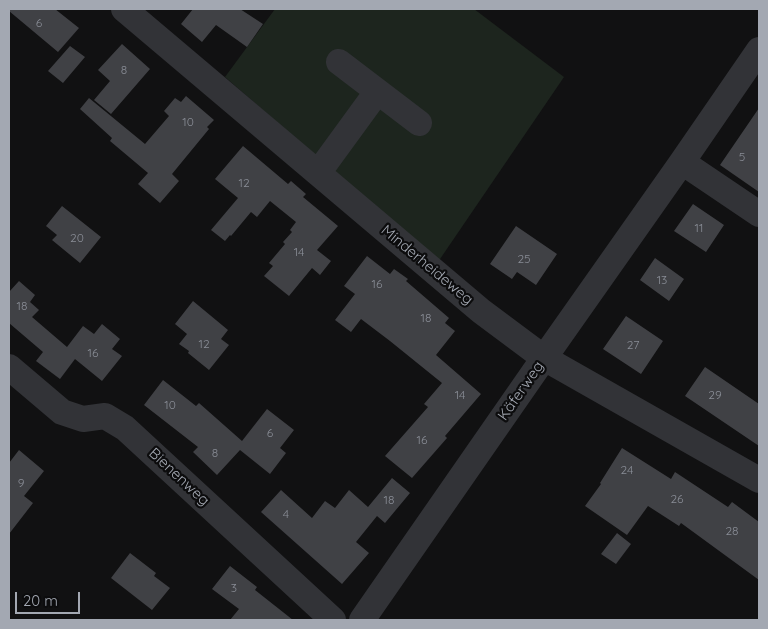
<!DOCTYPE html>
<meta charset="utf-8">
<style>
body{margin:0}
#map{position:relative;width:768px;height:629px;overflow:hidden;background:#111112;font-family:Quicksand,sans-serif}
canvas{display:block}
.frame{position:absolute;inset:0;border:10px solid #a3a8b2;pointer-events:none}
.scale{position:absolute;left:15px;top:592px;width:65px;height:22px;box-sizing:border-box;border:2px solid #a3a8b2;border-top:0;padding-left:6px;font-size:15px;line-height:18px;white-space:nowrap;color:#a3a8b2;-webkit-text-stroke:4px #0c0c0d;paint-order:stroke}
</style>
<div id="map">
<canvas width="768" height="629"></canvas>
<div class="frame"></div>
<div class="scale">20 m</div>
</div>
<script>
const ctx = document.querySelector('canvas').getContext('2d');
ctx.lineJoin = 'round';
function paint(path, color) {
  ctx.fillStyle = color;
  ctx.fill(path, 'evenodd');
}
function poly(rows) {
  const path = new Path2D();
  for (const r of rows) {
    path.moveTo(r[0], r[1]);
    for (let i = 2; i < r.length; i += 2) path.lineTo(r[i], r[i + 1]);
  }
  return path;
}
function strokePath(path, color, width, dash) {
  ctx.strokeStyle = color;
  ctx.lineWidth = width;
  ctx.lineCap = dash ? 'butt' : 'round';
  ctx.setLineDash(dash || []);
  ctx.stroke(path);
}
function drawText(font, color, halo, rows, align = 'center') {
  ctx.font = font + ' Quicksand,sans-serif';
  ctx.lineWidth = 4.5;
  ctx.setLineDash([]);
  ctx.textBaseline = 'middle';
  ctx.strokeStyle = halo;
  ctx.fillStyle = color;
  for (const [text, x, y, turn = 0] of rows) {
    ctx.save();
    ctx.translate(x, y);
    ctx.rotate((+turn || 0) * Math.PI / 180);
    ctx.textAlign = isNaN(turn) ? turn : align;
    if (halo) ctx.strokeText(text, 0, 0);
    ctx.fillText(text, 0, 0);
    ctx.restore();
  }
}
paint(poly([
 [275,9,474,9,564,77,438,262,225,77]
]), '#1d251e');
paint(poly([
 [9,9,55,9,79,28,58,52,9,11],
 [193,9,240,9,263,24,247,47,216,25,202,42,181,24],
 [122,44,150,69,111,114,94,100,110,81,98,70],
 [70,46,85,57,63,83,48,71],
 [186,96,214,120,207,127,209,129,172,174,179,181,160,203,138,184,148,173,110,141,112,138,80,109,89,98,145,144,169,116,164,111,175,98,181,102],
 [759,108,759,192,720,165],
 [243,146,288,184,291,181,306,194,303,197,338,226,317,250,331,261,320,275,312,268,289,296,264,276,273,266,269,263,285,244,283,242,292,232,290,230,296,222,270,201,257,217,251,212,231,236,230,235,225,241,211,230,238,198,215,179],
 [693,204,724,225,706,252,674,231],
 [62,206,101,237,80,263,52,240,57,235,46,226],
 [516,226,557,254,536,285,517,272,512,279,490,264],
 [367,256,390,274,394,269,408,279,406,281,449,318,445,323,455,331,436,355,481,394,445,436,447,438,412,478,385,456,428,407,424,404,442,383,390,341,361,319,351,332,335,320,355,294,344,286],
 [655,258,684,279,669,301,640,280],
 [19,281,35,295,30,302,39,310,32,317,67,347,83,326,94,334,102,324,120,339,112,349,122,356,102,381,75,359,60,379,36,361,43,352,9,323,9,292],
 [193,301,228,330,221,339,229,345,209,370,188,353,189,351,179,344,187,334,175,324],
 [626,316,663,341,641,374,603,349],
 [705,367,759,404,759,446,685,396],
 [163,380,196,406,199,403,242,441,267,409,294,430,280,448,286,453,270,474,240,450,217,475,193,452,198,447,144,405],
 [622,448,671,479,675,472,728,507,732,502,759,522,759,580,681,523,679,526,648,506,627,535,585,506,601,484,600,483],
 [19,450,44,471,24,496,33,503,9,534,9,463],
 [392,478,410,493,385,523,377,516,356,542,369,553,342,584,261,512,281,490,312,518,325,501,335,508,349,490,368,507],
 [617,533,631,544,616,564,601,554],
 [130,553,156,573,154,576,170,588,152,610,111,578],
 [230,566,257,587,255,590,293,620,230,620,239,609,212,589]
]), '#404145');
strokePath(poly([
 [124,9,481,311,544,358,759,480],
 [339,62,419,123],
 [682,162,759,214],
 [318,173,377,92],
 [9,367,62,412,83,419,105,416,125,428,333,620],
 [362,620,544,358,682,162,759,50]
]), '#323337', 26);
drawText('12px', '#8a8e97', null, [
 ["6",39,23],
 ["8",124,70],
 ["10",188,122],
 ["5",742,157],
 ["12",244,183],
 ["11",699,228],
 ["20",77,238],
 ["14",299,252],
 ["25",524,259],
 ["13",662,280],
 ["16",377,284],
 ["18",22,306],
 ["18",426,318],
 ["12",204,344],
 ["27",633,345],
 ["16",93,353],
 ["14",460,395],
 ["29",715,395],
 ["10",170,405],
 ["6",270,433],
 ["16",422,440],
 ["8",215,453],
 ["24",627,470],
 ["9",21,483],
 ["26",677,499],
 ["18",389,500],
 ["4",286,514],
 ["28",732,531],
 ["3",234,588]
]);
drawText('15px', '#a3a8b2', '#0c0c0d', [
 ["Minderheideweg",427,265,40],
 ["Käferweg",521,391,-55],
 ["Bienenweg",179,477,43]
]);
</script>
